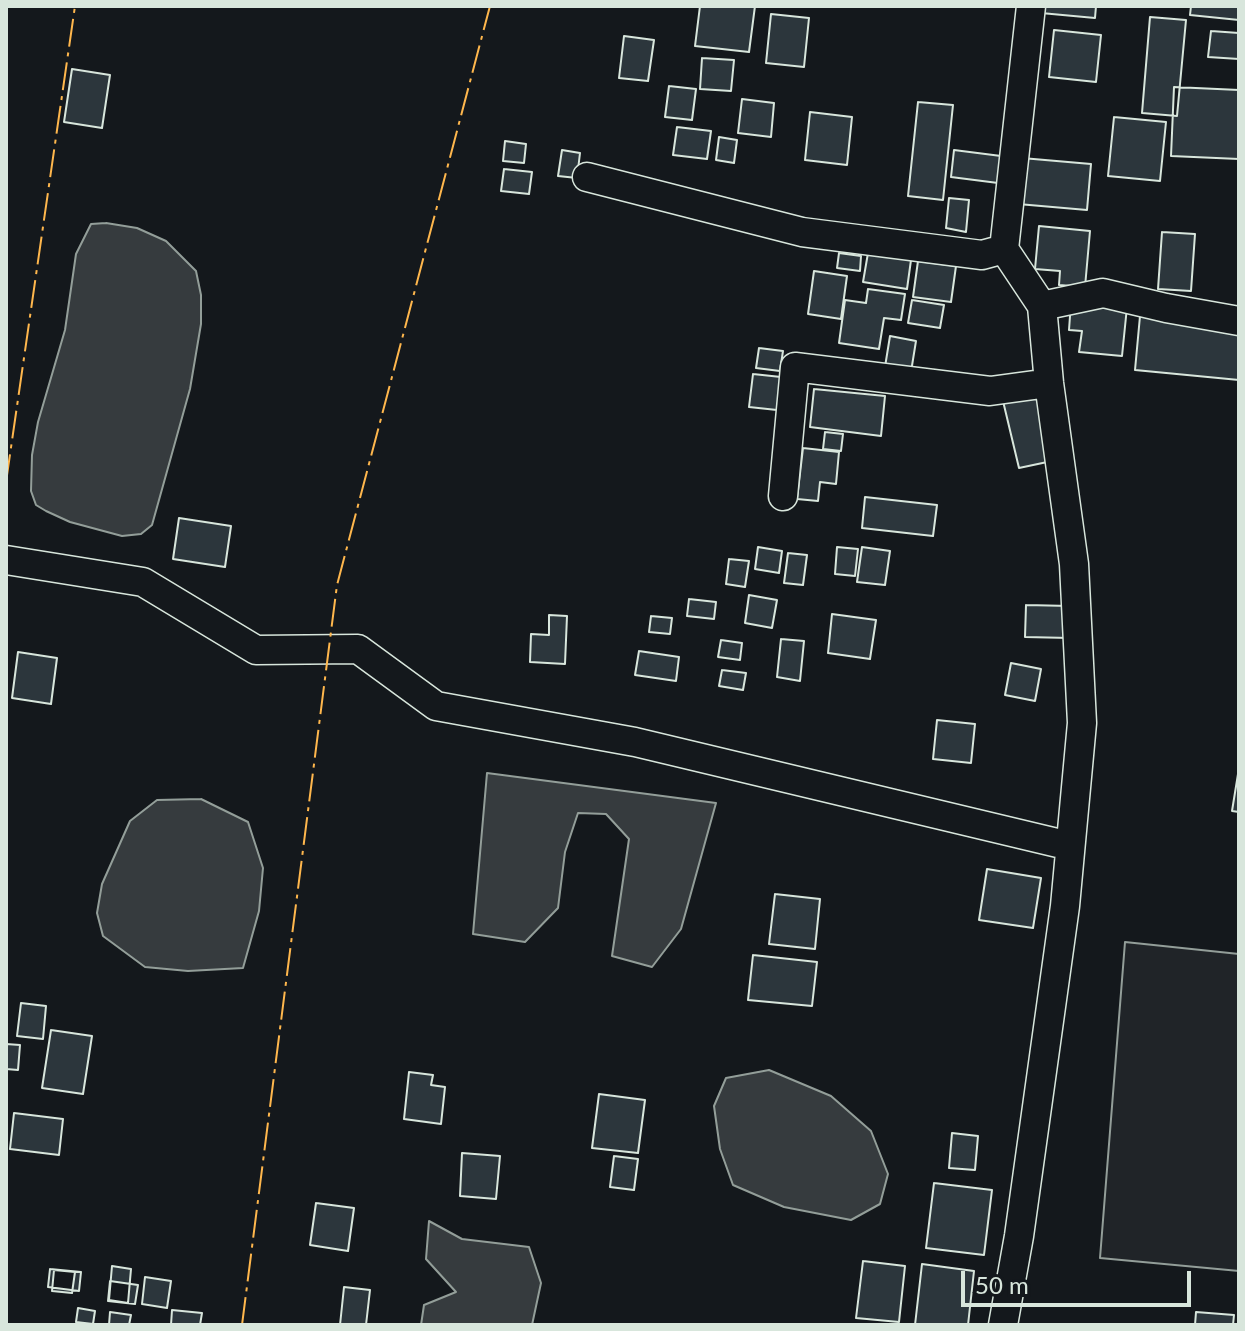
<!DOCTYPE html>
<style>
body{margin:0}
#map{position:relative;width:1245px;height:1331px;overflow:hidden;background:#14181c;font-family:Lato,sans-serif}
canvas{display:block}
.frame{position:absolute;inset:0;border:8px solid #d8e6dc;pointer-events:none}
.scale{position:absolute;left:961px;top:1271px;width:230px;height:36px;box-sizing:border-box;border:4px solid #d8e6dc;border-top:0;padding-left:10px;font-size:24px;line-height:28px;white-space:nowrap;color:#d8e6dc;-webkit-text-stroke:6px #14181c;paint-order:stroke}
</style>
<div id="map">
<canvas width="1245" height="1331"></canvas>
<div class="frame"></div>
<div class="scale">50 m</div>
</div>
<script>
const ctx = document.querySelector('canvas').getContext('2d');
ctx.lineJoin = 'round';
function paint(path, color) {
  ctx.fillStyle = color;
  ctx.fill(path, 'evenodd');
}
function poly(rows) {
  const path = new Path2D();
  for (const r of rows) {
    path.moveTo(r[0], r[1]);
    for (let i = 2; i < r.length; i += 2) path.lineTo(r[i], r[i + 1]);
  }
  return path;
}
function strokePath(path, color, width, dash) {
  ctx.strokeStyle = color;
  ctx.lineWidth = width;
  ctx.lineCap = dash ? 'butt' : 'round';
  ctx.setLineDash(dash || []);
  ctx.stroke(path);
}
const green = poly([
 [1125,942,1239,954,1239,1271,1100,1258,1125,942]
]);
paint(green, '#202428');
strokePath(green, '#939e99', 2);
const water = poly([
 [106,223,137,228,166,241,196,271,201,295,201,324,190,389,152,525,141,534,122,536,70,522,46,511,36,505,31,491,32,455,38,422,65,330,76,254,91,224,106,223],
 [487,773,716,803,681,929,652,967,612,956,629,839,606,814,578,813,565,852,558,908,525,942,473,934,487,773],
 [201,799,248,822,263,868,259,911,243,968,188,971,145,967,103,936,97,913,102,884,130,821,157,800,201,799],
 [769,1070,831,1096,871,1131,888,1174,880,1204,851,1220,784,1207,733,1185,720,1149,714,1106,726,1078,769,1070],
 [429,1221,462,1239,529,1247,541,1283,532,1325,421,1325,424,1305,456,1292,426,1259,429,1221]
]);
paint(water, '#363b3e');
strokePath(water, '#939e99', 2);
const building = poly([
 [700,6,755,6,749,52,695,46,700,6],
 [1042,6,1096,6,1095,18,1041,13,1042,6],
 [1191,6,1239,6,1239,20,1190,15,1191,6],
 [771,14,809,18,804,67,766,63,771,14],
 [1150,17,1186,20,1177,116,1142,113,1150,17],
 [1054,30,1101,35,1096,82,1049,77,1054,30],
 [1211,31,1239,33,1239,59,1208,57,1211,31],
 [624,36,654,40,648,81,619,78,624,36],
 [702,58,734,60,731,91,700,89,702,58],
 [72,69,110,75,102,128,64,122,72,69],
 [669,86,696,89,692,120,665,117,669,86],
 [1174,87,1239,90,1239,159,1171,156,1174,87],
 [742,99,774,103,771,137,738,133,742,99],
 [918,102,953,105,943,200,908,196,918,102],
 [810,112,852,117,847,165,805,160,810,112],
 [1114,117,1166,122,1160,181,1108,176,1114,117],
 [677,127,711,131,707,159,673,155,677,127],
 [719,137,737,140,734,163,716,160,719,137],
 [505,141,526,144,524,163,503,161,505,141],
 [562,150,580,153,577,178,558,176,562,150],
 [954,150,1001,156,998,183,951,177,954,150],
 [1022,158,1091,164,1087,210,1018,204,1022,158],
 [504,169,532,172,529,194,501,191,504,169],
 [949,198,969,200,966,232,946,228,949,198],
 [1039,226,1090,231,1085,287,1059,285,1060,271,1035,269,1039,226],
 [1162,232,1195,234,1191,291,1158,289,1162,232],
 [839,253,861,256,860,271,837,268,839,253],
 [868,253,911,260,907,289,863,282,868,253],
 [918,261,956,266,951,302,913,297,918,261],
 [814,271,847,276,841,319,808,314,814,271],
 [868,289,905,294,901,320,884,318,879,349,839,343,845,300,866,303,868,289],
 [912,300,944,305,940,328,908,323,912,300],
 [1071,302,1127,307,1122,356,1079,352,1082,331,1069,330,1071,302],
 [1140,316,1239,325,1239,380,1135,370,1140,316],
 [890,336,916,341,910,378,884,373,890,336],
 [759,348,783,351,780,371,756,368,759,348],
 [753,374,781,377,777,410,749,407,753,374],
 [814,389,885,396,881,436,810,427,814,389],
 [1040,394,1052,461,1019,468,1003,401,1040,394],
 [825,432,843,434,841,451,823,449,825,432],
 [803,448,839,452,836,484,820,482,818,501,797,499,803,448],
 [865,497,937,505,933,536,862,528,865,497],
 [179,518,231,526,225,567,173,559,179,518],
 [758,547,782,551,779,573,755,569,758,547],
 [837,547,858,549,855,576,835,574,837,547],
 [862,547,890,551,885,585,857,582,862,547],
 [788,553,807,555,803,585,784,583,788,553],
 [729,559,749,561,745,587,726,584,729,559],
 [749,595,777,600,772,628,745,623,749,595],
 [689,599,716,602,714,619,687,616,689,599],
 [1026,605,1070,606,1070,638,1025,637,1026,605],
 [832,614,876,620,870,659,828,653,832,614],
 [549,615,567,616,565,664,530,662,531,634,549,635,549,615],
 [651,616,672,618,670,634,649,632,651,616],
 [781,639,804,641,800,681,777,677,781,639],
 [721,640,742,643,740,660,718,657,721,640],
 [639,651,679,657,676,681,635,675,639,651],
 [18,652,57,658,51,704,12,698,18,652],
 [1011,663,1041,669,1035,701,1005,695,1011,663],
 [722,670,746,673,743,690,719,686,722,670],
 [937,720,975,724,971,763,933,759,937,720],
 [1239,768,1239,812,1232,811,1239,768],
 [987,869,1041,878,1033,928,979,920,987,869],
 [775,894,820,899,815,949,769,944,775,894],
 [753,955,817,962,812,1006,748,1000,753,955],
 [21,1003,46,1006,43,1039,17,1036,21,1003],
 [51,1030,92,1036,83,1094,42,1088,51,1030],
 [6,1044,20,1045,18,1070,6,1069,6,1044],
 [409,1072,433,1075,431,1085,445,1087,441,1124,404,1119,409,1072],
 [599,1094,645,1100,638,1153,592,1148,599,1094],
 [14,1113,63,1119,59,1155,10,1149,14,1113],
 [952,1133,978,1136,975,1170,949,1168,952,1133],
 [462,1153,500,1156,496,1199,460,1196,462,1153],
 [614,1156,638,1159,634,1190,610,1187,614,1156],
 [934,1183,992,1190,984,1255,926,1248,934,1183],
 [316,1203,354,1208,348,1251,310,1245,316,1203],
 [863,1261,905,1266,899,1322,856,1318,863,1261],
 [922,1264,974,1271,968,1325,915,1325,922,1264],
 [112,1266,131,1269,128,1303,109,1300,112,1266],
 [50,1269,81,1272,79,1291,48,1287,50,1269],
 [54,1270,75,1272,72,1293,52,1291,54,1270],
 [145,1277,171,1281,167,1308,142,1304,145,1277],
 [110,1281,138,1285,135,1304,108,1301,110,1281],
 [344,1287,370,1290,366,1325,340,1325,344,1287],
 [78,1308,95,1311,93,1324,76,1322,78,1308],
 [172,1310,202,1313,200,1325,171,1325,172,1310],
 [110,1312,131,1315,129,1325,109,1325,110,1312],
 [1196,1312,1234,1315,1233,1325,1195,1325,1196,1312]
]);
paint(building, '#2c363c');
strokePath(building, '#d8e6dc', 2);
const minor = poly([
 [1031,6,1004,249,1042,306],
 [587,177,802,232,982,255,1004,249],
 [783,496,795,367,990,391,1049,383],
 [6,560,143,582,256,650,358,649,436,706,635,742,1070,846],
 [1003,1325,1019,1236,1065,906,1082,723,1074,564,1049,383,1042,306,1103,293,1166,308,1239,321]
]);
strokePath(minor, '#d8e6dc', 31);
strokePath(minor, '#14181c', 28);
strokePath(poly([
 [6,482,75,6],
 [242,1325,337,585,490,6]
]), '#ffb74d', 2, [28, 6, 4, 6]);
</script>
